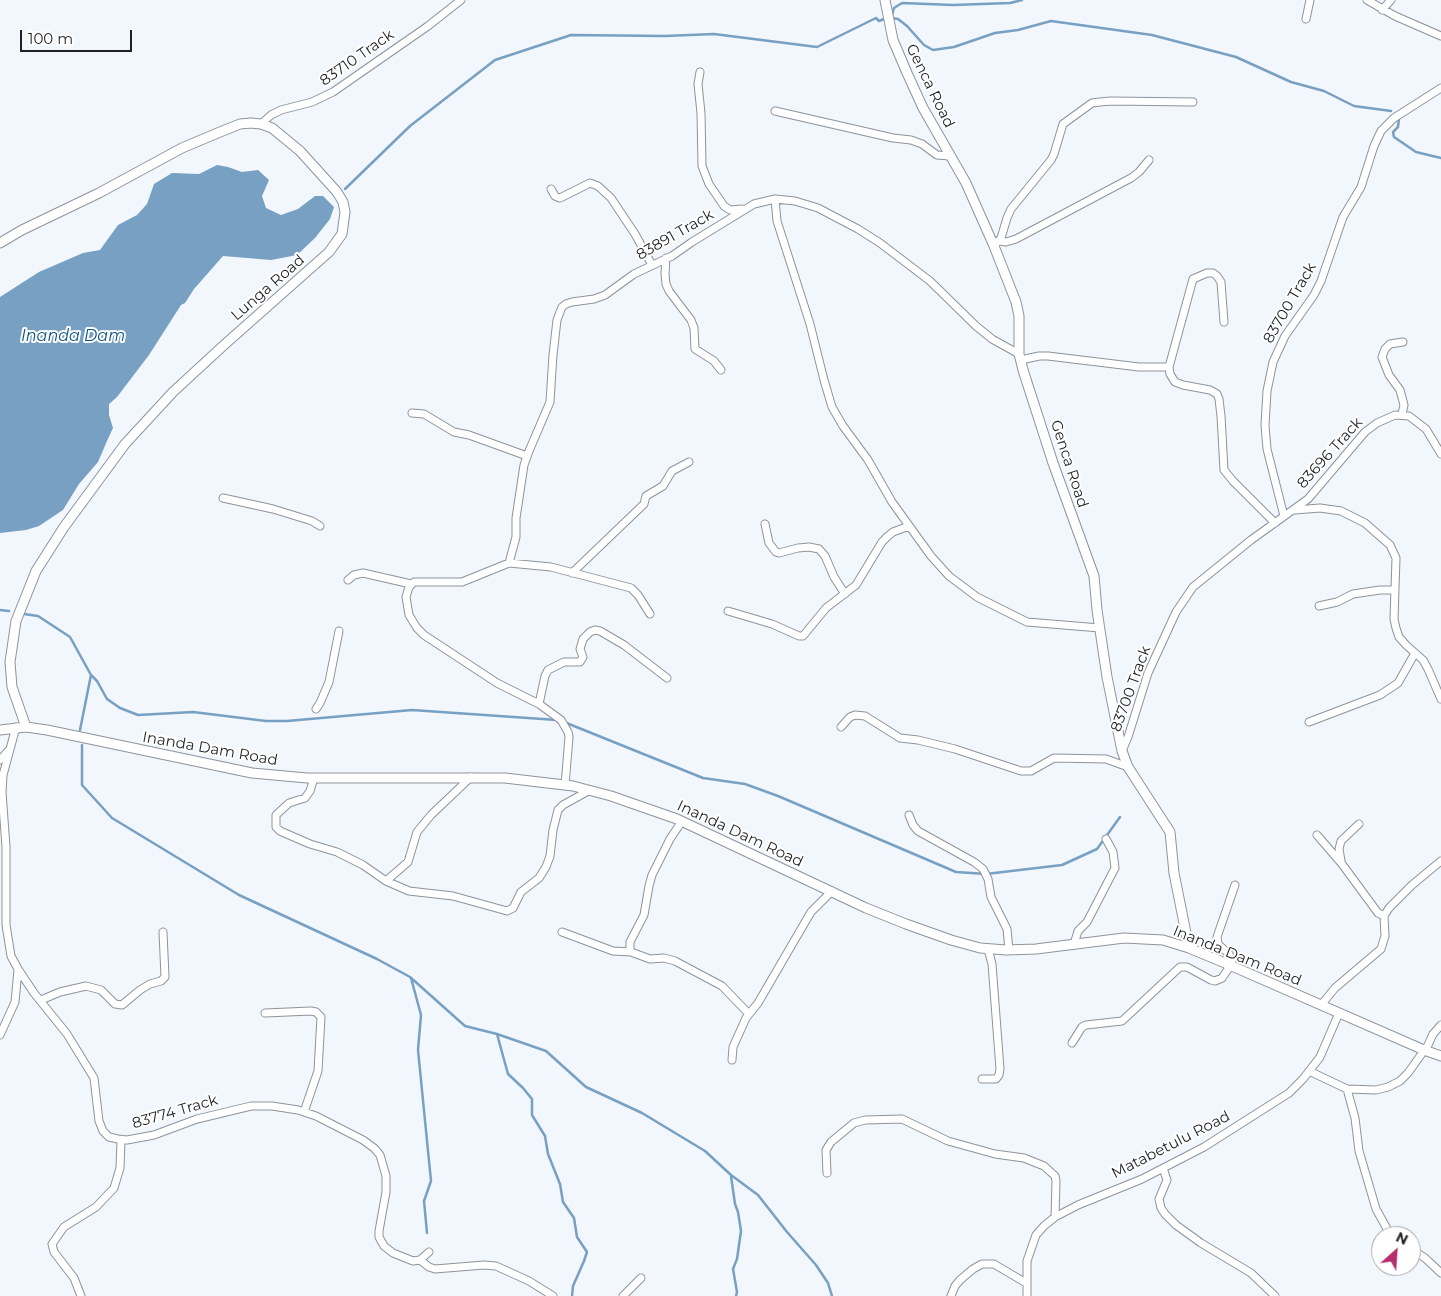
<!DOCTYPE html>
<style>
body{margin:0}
#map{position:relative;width:1441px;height:1296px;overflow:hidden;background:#f2f6fd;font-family:Montserrat,sans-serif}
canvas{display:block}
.north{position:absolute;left:1371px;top:1226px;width:50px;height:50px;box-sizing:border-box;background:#fff;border:1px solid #a5a6a8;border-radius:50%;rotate:26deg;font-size:14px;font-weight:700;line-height:20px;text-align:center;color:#1f2125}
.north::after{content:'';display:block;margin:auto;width:18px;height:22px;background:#b52d6d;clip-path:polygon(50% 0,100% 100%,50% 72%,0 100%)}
.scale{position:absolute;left:20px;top:30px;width:112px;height:22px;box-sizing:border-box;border:2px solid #1f2125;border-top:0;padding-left:6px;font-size:15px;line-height:18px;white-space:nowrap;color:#1f2125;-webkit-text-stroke:4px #fff;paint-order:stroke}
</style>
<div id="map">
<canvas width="1441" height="1296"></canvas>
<div class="north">N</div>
<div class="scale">100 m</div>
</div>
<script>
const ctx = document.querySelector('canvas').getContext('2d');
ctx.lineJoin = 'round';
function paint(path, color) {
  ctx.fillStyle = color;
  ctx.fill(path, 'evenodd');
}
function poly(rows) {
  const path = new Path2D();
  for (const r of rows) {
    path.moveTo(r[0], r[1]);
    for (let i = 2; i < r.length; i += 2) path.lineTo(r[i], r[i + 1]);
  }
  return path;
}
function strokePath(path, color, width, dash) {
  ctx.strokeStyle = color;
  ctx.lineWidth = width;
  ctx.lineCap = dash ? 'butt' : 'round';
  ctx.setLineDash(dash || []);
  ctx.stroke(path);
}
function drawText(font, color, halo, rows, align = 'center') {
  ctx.font = font + ' Montserrat,sans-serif';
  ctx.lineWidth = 4;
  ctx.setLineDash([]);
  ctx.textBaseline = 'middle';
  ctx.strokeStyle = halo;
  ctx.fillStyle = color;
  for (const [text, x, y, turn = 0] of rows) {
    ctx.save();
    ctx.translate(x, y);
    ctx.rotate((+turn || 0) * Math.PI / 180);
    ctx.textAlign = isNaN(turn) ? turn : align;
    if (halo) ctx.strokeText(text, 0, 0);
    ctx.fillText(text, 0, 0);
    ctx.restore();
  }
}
paint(poly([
 [217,165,228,167,242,172,258,170,269,180,262,196,266,208,281,215,298,209,315,196,323,196,334,207,330,219,315,238,297,255,271,260,223,256,194,289,185,303,181,305,149,355,117,397,109,404,109,415,113,428,107,441,98,462,79,484,63,510,39,526,26,530,0,533,0,297,39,272,83,253,100,250,118,225,137,215,147,204,154,184,172,173,199,174]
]), '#77a0c2');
strokePath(poly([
 [1022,0,1010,3,953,5,902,3,894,8,891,18,898,19,907,26,924,45,933,50,954,47,995,33,1018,30,1051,21,1152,35,1236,57,1291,82,1324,91,1354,106,1391,111],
 [1399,118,1398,127,1393,132,1394,137,1416,152,1441,158],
 [345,189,410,126,495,60,571,35,665,36,714,34,817,47,876,18,879,21,884,19],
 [0,610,9,611],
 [24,614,38,616,70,637,91,675,80,730],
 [91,675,97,681,107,699,120,708,138,715,193,712,266,721,287,721,412,710,557,720],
 [564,722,703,778,745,784,778,796,956,872,986,874,1062,865,1097,849,1120,817],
 [82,745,82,785,112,818,239,895,377,959,410,977,465,1026,497,1034,546,1051,586,1087,642,1113,705,1151,731,1175,758,1195,787,1232,816,1265,828,1283,832,1296],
 [411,978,421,1015,418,1050,431,1181,424,1201,427,1233],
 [497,1034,508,1074,523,1088,532,1099,532,1115,545,1136,548,1154,560,1184,563,1202,574,1218,577,1237,587,1252,584,1261,573,1286,572,1296],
 [731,1176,735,1204,738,1212,741,1231,737,1259,733,1269,737,1292,736,1296]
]), '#77a0c2', 2.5);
const minor = poly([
 [1367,0,1395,16,1441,36],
 [1382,10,1391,0],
 [1306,19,1310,0],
 [700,72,698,84,701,113,702,166,709,184,724,206,730,210,742,209],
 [775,111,893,138,911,140,922,144,937,155,950,156],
 [261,124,271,115,281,110,312,102,333,92,428,26,461,0],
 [551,189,555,196,560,198,590,183,598,186,611,198,635,234,652,265],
 [775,199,777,221,810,324,824,380,832,407,843,426,868,460,892,502,931,556,949,576,977,597,1027,622,1100,628],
 [1000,241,1006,242,1016,239,1131,178,1139,172,1149,160],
 [994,246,1001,238,1007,218,1011,209,1051,160,1054,154,1063,124,1092,103,1100,102,1111,101,1193,102],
 [666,258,665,274,666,284,669,291,691,320,694,328,695,349,714,361,721,370],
 [1224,322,1221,282,1217,276,1213,273,1207,273,1193,279,1169,367,1170,374,1175,382,1183,385,1210,390,1217,394,1219,399,1221,416,1224,470,1233,481,1275,523],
 [1021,360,1039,356,1048,356,1139,367,1169,367],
 [412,413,424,414,454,432,469,435,527,456],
 [1402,414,1404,405,1400,390,1389,375,1382,357,1385,349,1390,344,1403,342],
 [223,498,273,509,312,521,320,526],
 [1295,510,1320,508,1341,511,1365,523,1390,545,1396,558,1394,619,1396,628,1399,637,1406,645,1423,660,1428,669,1441,699],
 [1284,516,1267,449,1265,425,1267,391,1273,362,1285,336,1314,295,1321,281,1343,217,1361,187,1374,146,1381,131,1394,118,1441,88],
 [765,524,769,543,776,552,779,553,798,548,809,547,819,549,825,556,834,577,845,594],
 [509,563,516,537,516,518,524,465,529,451,550,402,553,355,557,320,562,307,566,304,572,302,594,299,605,295,634,274,672,256,692,242,754,204,775,199,795,201,818,208,858,229,880,243,930,281,976,326,992,339,1019,354],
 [572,573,644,504,646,496,663,486,672,471,689,462],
 [348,580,354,575,363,573,411,584],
 [1319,606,1337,602,1353,594,1380,590,1395,590],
 [728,611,772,624,799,636,803,636,826,608,856,585,882,542,888,536,893,532,909,526],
 [539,704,545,676,548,670,564,662,580,662,583,657,580,649,583,639,590,632,595,630,600,631,624,645,667,678],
 [316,709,320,703,329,682,339,631],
 [1309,722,1380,695,1398,683,1415,653],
 [16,727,3,775,2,792,6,847,6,925,11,956,18,969,34,993,67,1034,94,1078,99,1121,103,1131,109,1137,118,1139,127,1140,154,1135,197,1119,251,1106,272,1106,298,1110,316,1116,363,1140,374,1148,380,1155,386,1176,386,1192,379,1231,379,1237,384,1246,393,1253,413,1261,420,1260,429,1252],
 [841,727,850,717,855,715,865,716,900,738,918,740,955,749,1021,771,1031,771,1054,758,1106,759,1128,767],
 [1122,751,1128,737,1148,673,1176,612,1193,587,1251,540,1308,499,1365,432,1377,423,1395,415,1409,416,1426,429,1441,454],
 [0,760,8,751],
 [314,778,310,791,305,798,289,803,276,815,276,827,280,831,310,844,337,852,363,865,386,881,409,891,453,896,507,911,513,908,521,892,539,878,546,867,550,856,553,830,558,810,563,805,590,790],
 [565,785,569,737,568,732,561,720,539,704,497,683,424,635,417,628,409,615,406,597,409,587,414,582,462,582,509,563,551,567,631,588,638,595,650,614],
 [909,815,913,825,918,831,974,862,983,869,988,879,991,897,1007,929,1009,950],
 [1317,835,1342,864,1378,913,1384,916],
 [1341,861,1339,849,1341,841,1359,824],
 [386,881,408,862,417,832,431,815,471,777],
 [562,932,613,951,631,952,650,959,664,958,675,961,722,986,749,1014],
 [1074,944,1078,931,1087,922,1115,868,1113,852,1106,839],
 [630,952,630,942,644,915,649,886,652,875,670,839,682,821],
 [41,1000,60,992,86,986,101,990,115,1004,122,1005,140,990,150,984,161,981,165,977,163,932],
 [1321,1005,1335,988,1381,949,1385,936,1384,916,1389,908,1412,885,1441,861],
 [265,1013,311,1011,316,1012,321,1017,318,1071,304,1112],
 [0,1035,15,1002,18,970],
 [1072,1043,1082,1027,1086,1025,1122,1021,1180,967,1187,967,1211,980,1215,981,1222,978,1231,965,1232,960,1229,954,1218,944,1217,937,1235,885],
 [732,1060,733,1047,746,1018,758,1003,811,912,832,891],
 [1309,1071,1347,1089,1376,1090,1388,1087,1400,1081,1408,1073,1428,1045,1433,1034,1441,1025],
 [982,1079,996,1079,999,1075,1000,1069,992,964,988,949],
 [1347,1089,1355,1118,1359,1151,1369,1185,1376,1209,1391,1236],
 [1163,1168,1167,1180,1159,1199,1161,1208,1165,1214,1176,1225,1201,1243,1251,1273,1275,1296],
 [827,1173,826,1150,831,1142,854,1123,865,1120,902,1119,948,1141,995,1154,1024,1158,1044,1166,1055,1176,1056,1181,1055,1217],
 [1411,1249,1425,1258,1441,1273],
 [420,1260,429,1267,435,1269,484,1265,496,1266,529,1281,553,1296],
 [81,1296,74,1278,54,1252,52,1244,64,1227,96,1207,114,1188,120,1168,121,1140],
 [623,1296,641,1278],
 [951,1296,955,1286,960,1280,973,1269,982,1264,994,1264,1026,1283],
 [1027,1296,1027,1261,1036,1235,1044,1226,1055,1217,1078,1205,1142,1179,1204,1147,1289,1093,1303,1079,1320,1057,1339,1013]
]);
const tertiary = poly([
 [885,0,893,40,907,73,923,108,966,183,994,246,1016,302,1019,316,1019,354,1023,370,1053,463,1094,576,1097,610,1107,677,1122,751,1128,767,1170,832,1174,873,1189,948],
 [0,243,22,230,99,193,182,148,220,132,240,124,251,123,261,124,272,128,300,151,337,192,343,202,345,212,342,234,329,252,224,345,173,392,125,444,64,527,36,571,16,621,10,662,12,687,26,727],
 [0,730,26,727,47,730,252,773,307,778,505,778,573,786,611,796,677,819,866,908,906,924,951,940,980,948,1006,950,1036,949,1124,938,1163,940,1189,948,1225,963,1424,1050,1441,1056]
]);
strokePath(minor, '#8d939d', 9);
strokePath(tertiary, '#8d939d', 11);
strokePath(minor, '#fff', 7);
strokePath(tertiary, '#fff', 9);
drawText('15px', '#1f2125', '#fff', [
 ["83710 Track",357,58,-35],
 ["Genca Road",930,86,64],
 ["83891 Track",675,235,-30],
 ["Lunga Road",268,288,-41],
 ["83700 Track",1290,303,-60],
 ["83696 Track",1330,453,-48],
 ["Genca Road",1069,464,72],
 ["83700 Track",1131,689,-70],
 ["Inanda Dam Road",210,749,10],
 ["Inanda Dam Road",740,834,25],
 ["Inanda Dam Road",1237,956,22],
 ["83774 Track",175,1112,-16],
 ["Matabetulu Road",1171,1145,-27]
]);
drawText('italic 16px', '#09507d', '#fff', [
 ["Inanda Dam",73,336]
]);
</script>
